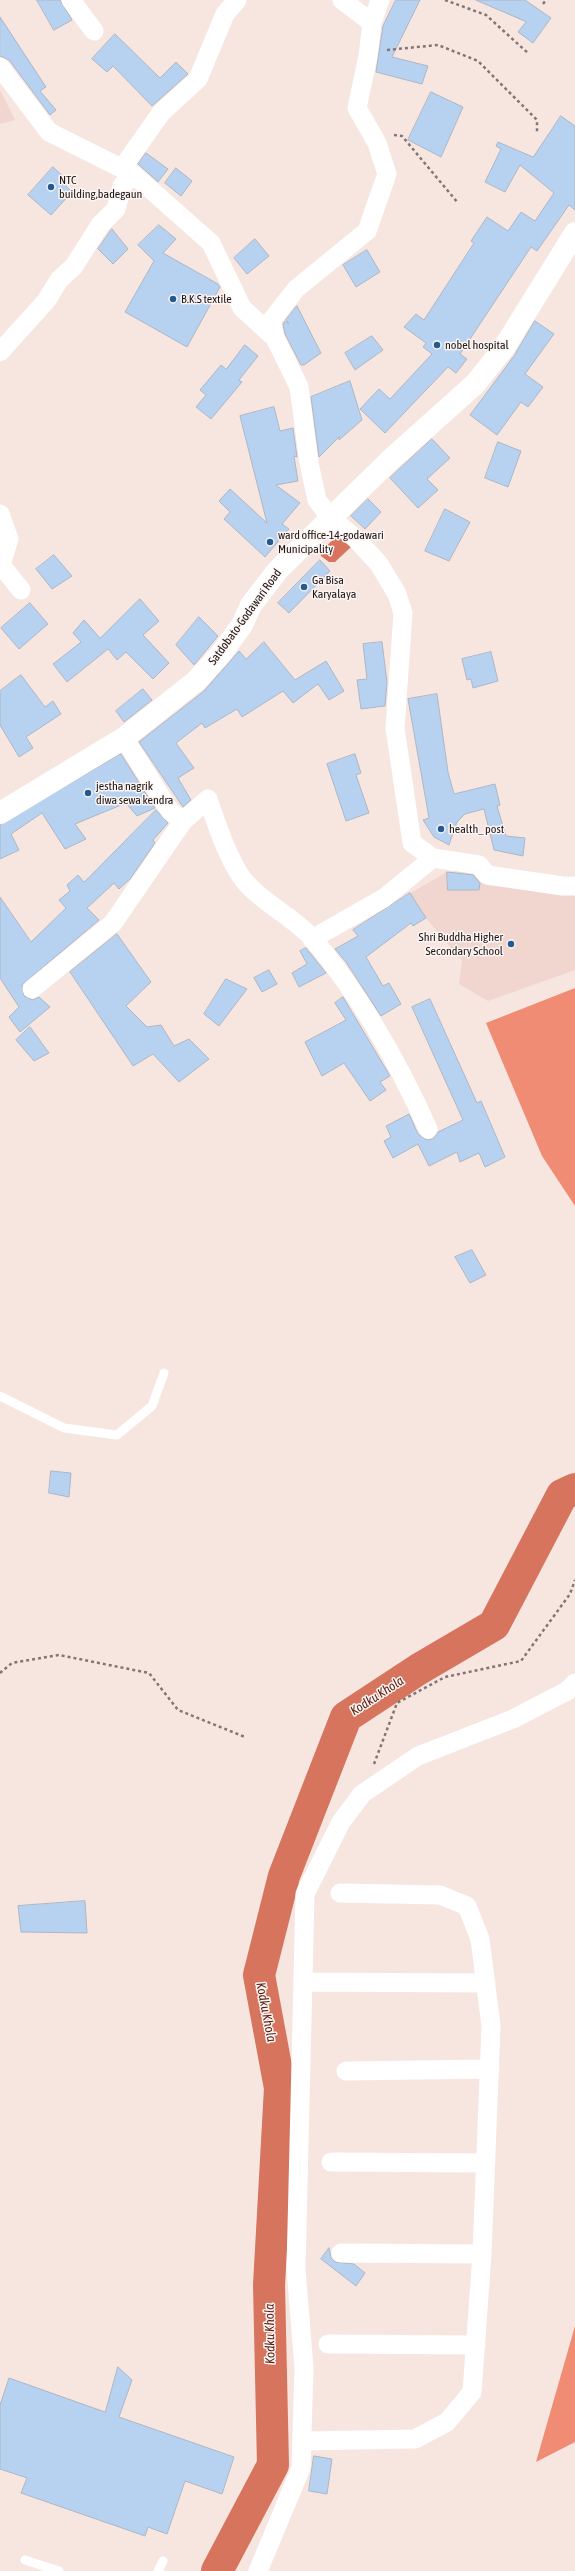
<!DOCTYPE html>
<html>
<head>
<meta charset="utf-8">
<style>
	body { margin:0 }
	canvas { display:block; background:#f7e5e0 }
</style>
</head>
<body>
<canvas width="575" height="2571"></canvas>
<script>
const ctx = document.querySelector('canvas').getContext('2d');
ctx.lineJoin = 'round';
function fill(path, color) { ctx.fillStyle = color; ctx.fill(path, 'evenodd'); }
function stroke(path, color, width, dash) { ctx.strokeStyle = color; ctx.lineWidth = width; ctx.lineCap = dash ? 'butt' : 'round'; ctx.setLineDash(dash || []); ctx.stroke(path); }
function drawText(font, color, halo, rows, align = 'center') {
  ctx.font = font + ' "Asap Condensed",sans-serif'; ctx.lineWidth = 3; ctx.setLineDash([]); ctx.textBaseline = 'middle'; ctx.strokeStyle = halo; ctx.fillStyle = color; for (const [text, x, y, turn = 0] of rows) {
    ctx.save(); ctx.translate(x, y); ctx.rotate((+turn || 0) * Math.PI / 180); ctx.textAlign = isNaN(turn) ? turn : align; if (halo) ctx.strokeText(text, 0, 0); ctx.fillText(text, 0, 0); ctx.restore();
  }
}
const built = new Path2D(`
	M0,90L15,120L0,124Z
	M481,869L575,877V970L488,1001L459,984L462,961L426,918L413,926L397,901L447,872Z`);
const forest = new Path2D(`
	M575,988V1206L542,1156L486,1023Z
	M575,2326V2442L536,2462Z`);
const water = new Path2D(`
	M338,535L351,547L335,562H329L321,556L320,552Z`);
const river = new Path2D(`
	M217,2571L273,2465L269,2285L280,2088L259,1975L284,1876L346,1717L419,1669L494,1625L562,1495L575,1489`);
const building = new Path2D(`
	M37,0H60L72,20L54,30Z
	M396,0H420L392,57L428,66L422,84L376,72L383,26Z
	M476,0H525L551,18L533,43L518,32L526,22Z
	M0,17L46,87L40,91L56,110L50,115L9,60L0,56Z
	M115,34L160,78L176,62L188,74L152,106L113,66L107,72L92,59Z
	M431,92L463,107L441,157L408,140Z
	M561,116L575,126V210L569,205L537,251L531,247L460,354L467,359L456,373L448,367L385,433L360,409L379,389L390,399L432,354L423,347L426,343L404,327L416,314L424,320L474,243L471,241L487,217L508,231L521,212L535,221L554,193L520,165L505,192L485,182L501,149L496,146L498,142L533,157Z
	M146,153L168,169L158,182L138,164Z
	M53,167L66,179L62,182L72,192L51,215L28,195Z
	M176,168L192,181L181,196L165,183Z
	M159,225L176,239L163,253L218,284L220,287L187,347L125,312L154,261L138,245Z
	M112,229L128,249L113,264L98,249Z
	M255,239L269,256L247,274L234,258Z
	M367,250L380,272L356,287L343,265Z
	M297,306L321,353L304,365H301L285,334L283,324L285,321L289,324L286,320Z
	M535,321L554,334L525,374L543,387L528,407L521,402L497,435L470,415L514,356Z
	M372,336L383,350L355,370L345,353Z
	M245,345L258,356L239,380L242,382L211,419L196,407L206,395L200,390L221,365L226,369Z
	M350,381L362,420L339,440V437L319,457L311,397Z
	M274,407L280,431L293,428L297,457L294,456L298,481L276,485L300,503L282,524L289,529L265,557L224,519L230,512L219,501L230,489L267,523L240,416Z
	M432,439L450,458L427,479L438,490L418,508L390,478Z
	M498,442L521,451L508,487L485,478Z
	M368,499L381,512L365,529L351,516Z
	M445,509L470,522L449,561L425,551Z
	M54,555L72,576L52,589L36,569Z
	M320,560L330,571L289,613L278,603Z
	M140,599L159,621L143,635L169,663L153,679L126,652L117,660L108,649L67,682L53,664L81,642L73,633L84,620L100,638Z
	M30,603L48,624L19,649L1,628Z
	M199,617L218,636L194,665L176,645Z
	M264,642L295,680L326,661L344,691L329,700L318,684L293,703L283,691L242,717L237,709L205,728L202,723L176,743L194,768L178,778L191,800L183,807L139,742L204,691L239,651L246,659Z
	M382,642L387,682L385,706L361,709L357,680L367,679L363,644Z
	M491,652L498,681L473,688L471,679L467,680L462,659Z
	M21,675L45,707L53,701L61,714L26,737L33,748L19,757L0,725V691Z
	M143,689L152,700L124,722L116,711Z
	M437,694L448,772L454,794L495,784L500,805L497,806L506,836L525,838L523,856L494,850L484,809L465,814L457,822L449,845L434,837L423,820L429,818L408,699Z
	M121,754L155,808L137,816L126,803L75,824L86,839L65,849L42,813L11,834L19,850L0,859V825Z
	M355,754L361,773L356,775L369,813L346,821L327,764Z
	M156,810L168,823L153,840L155,843L130,879L119,889L114,883L87,908L99,920L22,985L24,996L33,1000L39,997L50,1007L20,1032L9,1017L19,1007L0,978V897L31,942L66,908L59,900L70,891L67,885L78,875L84,882Z
	M447,872L473,875L480,883L479,890H448Z
	M410,893L426,918L413,926L411,923L366,957L383,986L389,983L401,1004L381,1016L346,962L335,949L358,936L353,930Z
	M117,934L151,982L126,1006L147,1027L161,1025L174,1046L189,1039L209,1059L179,1082L153,1054L133,1066L70,972Z
	M306,948L326,973L299,987L292,973L307,964L300,951Z
	M269,970L277,984L262,992L254,978Z
	M226,979L247,989L219,1026L204,1014Z
	M343,997L390,1076L380,1082L386,1090L370,1101L344,1063L322,1076L305,1042L346,1020L335,1003Z
	M430,999L477,1103L481,1101L505,1157L485,1167L479,1153L460,1162L457,1152L429,1166L418,1144L393,1158L384,1141L391,1137L386,1126L409,1114L418,1134L427,1140L433,1139L438,1132L463,1120L412,1007Z
	M30,1027L49,1053L34,1061L16,1040Z
	M472,1250L486,1275L470,1283L455,1257Z
	M51,1471L71,1473L69,1497L49,1493Z
	M85,1901L87,1933L21,1932L18,1906Z
	M329,2248L331,2258L335,2262L354,2264L365,2273L356,2286L321,2259Z
	M118,2367L132,2380L119,2417L234,2457L222,2494L185,2481L167,2534L148,2527L145,2536L21,2493L27,2478L0,2469V2405L9,2378L105,2412Z
	M314,2456L332,2459L327,2494L309,2491Z`);
const path = new Path2D(`
	M445,0L486,15L529,54
	M543,4L546,0
	M387,50L438,45L478,61L537,120V133
	M394,135L402,136L458,203
	M0,1673L12,1663L59,1655L149,1673L178,1710L245,1737
	M374,1764L397,1703L445,1677L521,1661L570,1594L575,1580`);
const service = new Path2D(`
	M0,1396L64,1428L117,1435L152,1406L164,1373
	M25,2560L59,2571
	M158,2571L163,2561`);
const minor = new Path2D(`
	M71,0L94,31
	M372,23L380,0
	M0,67L49,132L133,174L211,243L242,308L275,338L299,387L309,463L317,500L330,517L357,540L379,564L397,594L403,613L395,728L412,843L433,858L479,865L487,875L563,886H575
	M125,171L123,167L161,113L198,79L225,14L237,0
	M275,338L271,321L296,289L367,231L387,174L377,143L357,108L368,56L372,23L342,0
	M0,352L46,301L59,280L74,266L100,225L116,209L122,186L133,174
	M0,514L9,539L1,565L21,590
	M124,738L170,811L183,821
	M312,939L384,898L433,858
	M32,989L113,923L183,821L208,799C216,823 231,869 249,886C268,906 296,919 314,940C361,997 398,1062 428,1129
	M303,1982L486,1983
	M346,2071L490,2069
	M331,2162L486,2163
	M341,2253L482,2254
	M328,2344L476,2345
	M302,2441L415,2439L447,2422L472,2392L482,2254L491,2026L480,1939L467,1906L440,1895L340,1893
	M258,2571L301,2468L304,2368L296,2269L305,1894L341,1822L362,1794L418,1756L513,1719L567,1691L575,1683`);
const tertiary = new Path2D(`
	M0,813L124,738L196,681L220,655L242,625L251,605L278,570L388,462L475,384L503,349L575,233`);
const markers = [
	[51,187,4,"#235a92"],
	[173,299,4,"#235a92"],
	[437,345,4,"#235a92"],
	[270,542,4,"#235a92"],
	[304,587,4,"#235a92"],
	[88,793,4,"#235a92"],
	[441,829,4,"#235a92"],
	[511,944,4,"#235a92"]
];
const poiNames = [
	["NTC",59,180],
	["building,badegaun",59,194],
	["B.K.S textile",181,299],
	["nobel hospital",445,345],
	["ward office-14-godawari",278,535],
	["Municipality",278,549],
	["Ga Bisa",312,580],
	["Karyalaya",312,594],
	["jestha nagrik",96,786],
	["diwa sewa kendra",96,800],
	["health_ post",449,829],
	["Shri Buddha Higher",503,937,"right"],
	["Secondary School",503,951,"right"]
];
const streetNames = [
	["Satdobato-Godawari Road",245,617,-54]
];
const waterNames = [
	["Kodku Khola",377,1696,-33],
	["Kodku Khola",266,2012,79],
	["Kodku Khola",270,2334,-91]
];
fill(built, '#f1d6cf');
fill(forest, '#f08c74');
fill(water, '#d6745e');
stroke(river, '#d6745e', 32);
fill(building, '#b7d1f0');
stroke(building, '#adb7c4', 1);
stroke(path, '#827673', 2.5, [3, 3]);
stroke(service, '#fff', 9);
stroke(minor, '#fff', 19);
stroke(tertiary, '#fff', 22);
for (const [x, y, r, color] of markers) { const dot = new Path2D(); dot.arc(x, y, r, 0, 2 * Math.PI); ctx.fillStyle = color; ctx.fill(dot); stroke(dot, '#fcf5f3', 1.5); }
drawText('12px', '#1c1614', '#fcf5f3', poiNames, 'left');
drawText('12px', '#1c1614', '#fcf5f3', streetNames);
drawText('italic 13px', '#591b0d', '#fcf5f3', waterNames);
</script>
</body>
</html>
